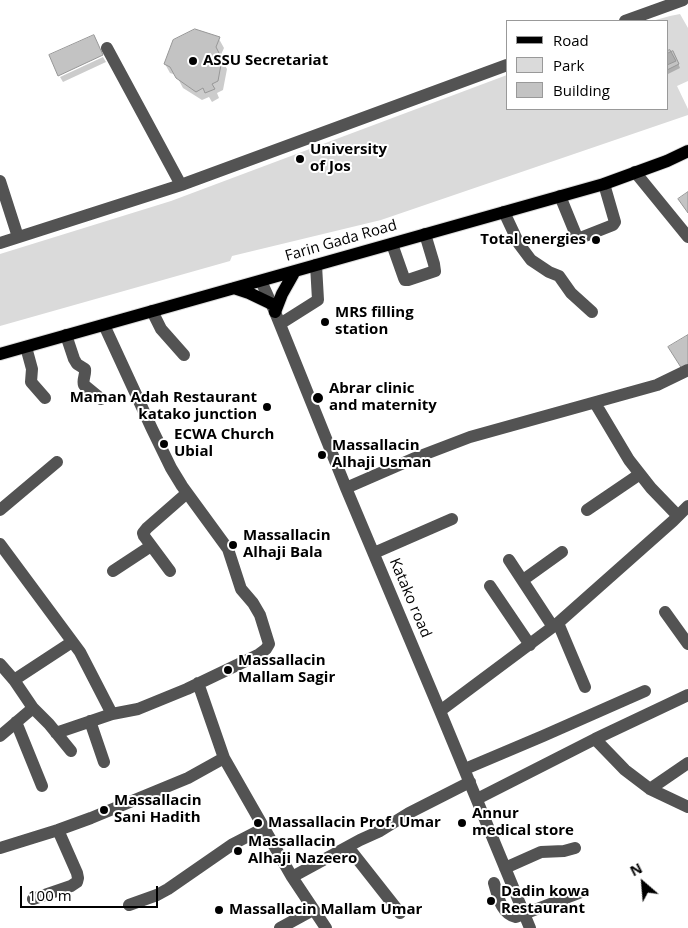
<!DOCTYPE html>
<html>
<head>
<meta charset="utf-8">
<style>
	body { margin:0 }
	#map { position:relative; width:688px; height:928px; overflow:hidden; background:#fff; font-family:"Open Sans",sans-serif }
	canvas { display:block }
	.legend { position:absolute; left:506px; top:20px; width:162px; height:90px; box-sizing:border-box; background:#fff; border:1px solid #999; margin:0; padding:6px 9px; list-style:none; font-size:15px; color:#000 }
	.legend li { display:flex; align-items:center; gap:10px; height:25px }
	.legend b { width:25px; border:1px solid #999 }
	.north { position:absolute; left:618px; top:858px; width:50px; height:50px; -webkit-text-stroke:4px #fff; paint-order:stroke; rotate:333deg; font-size:14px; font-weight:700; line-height:20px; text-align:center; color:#000 }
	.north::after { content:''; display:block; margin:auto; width:18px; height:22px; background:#000; clip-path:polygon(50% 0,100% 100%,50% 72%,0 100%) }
	.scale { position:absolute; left:20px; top:886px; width:138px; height:22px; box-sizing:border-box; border:2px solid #000; border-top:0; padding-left:6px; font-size:15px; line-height:18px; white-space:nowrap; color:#000; -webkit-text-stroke:4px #fff; paint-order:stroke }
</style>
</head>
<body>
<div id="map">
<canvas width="688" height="928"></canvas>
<ul class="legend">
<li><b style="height:6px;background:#000"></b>Road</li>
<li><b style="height:14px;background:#dadada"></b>Park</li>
<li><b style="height:14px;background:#c3c3c3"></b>Building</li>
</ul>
<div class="north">N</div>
<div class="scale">100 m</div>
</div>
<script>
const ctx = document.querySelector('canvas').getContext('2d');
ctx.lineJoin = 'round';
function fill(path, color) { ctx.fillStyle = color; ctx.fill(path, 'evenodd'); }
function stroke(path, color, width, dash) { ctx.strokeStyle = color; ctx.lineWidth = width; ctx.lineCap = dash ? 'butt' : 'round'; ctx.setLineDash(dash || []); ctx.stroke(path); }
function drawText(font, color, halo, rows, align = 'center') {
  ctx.font = font + ' "Open Sans",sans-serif'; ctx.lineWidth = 4; ctx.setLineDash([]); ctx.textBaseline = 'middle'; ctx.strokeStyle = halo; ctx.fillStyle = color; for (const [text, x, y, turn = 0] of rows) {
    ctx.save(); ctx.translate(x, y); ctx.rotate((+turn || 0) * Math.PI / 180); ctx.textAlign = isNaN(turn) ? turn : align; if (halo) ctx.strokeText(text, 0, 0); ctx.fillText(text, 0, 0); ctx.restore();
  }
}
const green = new Path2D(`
	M680,14L688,28V81L677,86L688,109V115L381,220L232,256L230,261L0,326V254L171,201L507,75V109H667V21H652L670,16Z`);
const shadow = new Path2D(`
	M219,39L224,48L220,57L227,69L223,90L217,93L219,98L212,102L209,97L202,100L183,88L176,75L170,73L165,64Z
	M670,51L675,56L680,68L668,74L667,71V53Z
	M103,57L106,62L63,82L60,77Z`);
const building = new Path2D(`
	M195,29L220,37L216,47L222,59L218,81L212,84L215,89L205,93L203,88L196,92L176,78L170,67L164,64L173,40Z
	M94,35L103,55L58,76L49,55Z
	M670,50L676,61L667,65V51Z
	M673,51L679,64L667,70V54Z
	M688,192V213L678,199Z
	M688,335V366L682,369L668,347Z`);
const minor = new Path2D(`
	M625,21L683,0
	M107,48L181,185
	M635,172L688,237
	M0,181L18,237
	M560,196L576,235L578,238H580L613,225L615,222L604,184
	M504,212L519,244L531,260L549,272L559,276L571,293L592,312
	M0,243L181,185L507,65
	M392,244L404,278L405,280H408L435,271L434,264L425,234
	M261,281L275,312L346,488L440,711L530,928
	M152,311L161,329L184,355
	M280,324L318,300L316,265
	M66,335L74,359L77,364L85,369C86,375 82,380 84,385L101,399
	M26,347L32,369L31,382L45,398
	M595,403L629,460L651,488L678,516
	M346,488L415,458L470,437L657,385L688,370
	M0,510L57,462
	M587,510L640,474
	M0,544L80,652L112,714
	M374,553L452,519
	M509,560L553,627
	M113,571L151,546
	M170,571L144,536L143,533L147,528L187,493
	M523,580L562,552
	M490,586L530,645
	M665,612L688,644
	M558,623L585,687
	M0,664L14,680L33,708L49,724L71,751
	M14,680L72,642
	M198,683L224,758L292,877L326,928
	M440,711L558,623L673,521L688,506
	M90,721L104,762
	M16,722L42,786
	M56,733L112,714L138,709L187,689L258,655L266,649L269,644L260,615L253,603L241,589L228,549L182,486L171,468L152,429L104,325
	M0,736L33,708
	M595,739L625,770L650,789L688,807
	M465,769L543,736L645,691
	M650,789L688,763
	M477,799L595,739L688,695
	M348,847L400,913
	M0,848L58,830L91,818L188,778L224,758
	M505,868L541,852L564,851L575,848
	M292,877L360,840L380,831L409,813L470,782
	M494,883C498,896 501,914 516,917L579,893
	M33,899L71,886L77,882L78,878L77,873L58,830
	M129,905L157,895L168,889L233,844L264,828
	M280,928L313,910`);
const major = new Path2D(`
	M234,288L249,293L272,304
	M275,312L282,294L295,271
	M0,354L604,184L667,161L688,151`);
const markers = [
	[193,61,5,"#000"],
	[300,159,5,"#000"],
	[596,240,5,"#000"],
	[325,322,5,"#000"],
	[318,398,6,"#000"],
	[267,407,5,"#000"],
	[164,444,5,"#000"],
	[322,455,5,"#000"],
	[233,545,5,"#000"],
	[228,670,5,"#000"],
	[104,810,5,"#000"],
	[258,823,5,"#000"],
	[462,823,5,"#000"],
	[238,851,5,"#000"],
	[491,901,5,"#000"],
	[219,910,5,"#000"]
];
const poiNames = [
	["ASSU Secretariat",203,61],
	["University",310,150],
	["of Jos",310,167],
	["Total energies",586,240,"right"],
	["MRS filling",335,313],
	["station",335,330],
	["Abrar clinic",329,389],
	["and maternity",329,406],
	["Maman Adah Restaurant",257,398,"right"],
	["katako junction",257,415,"right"],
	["ECWA Church",174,435],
	["Ubial",174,452],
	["Massallacin",332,446],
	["Alhaji Usman",332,463],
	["Massallacin",243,536],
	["Alhaji Bala",243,553],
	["Massallacin",238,661],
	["Mallam Sagir",238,678],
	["Massallacin",114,801],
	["Sani Hadith",114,818],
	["Annur",472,814],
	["medical store",472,831],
	["Massallacin Prof. Umar",268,823],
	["Massallacin",248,842],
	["Alhaji Nazeero",248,859],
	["Dadin kowa",501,892],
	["Restaurant",501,909],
	["Massallacin Mallam Umar",229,910]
];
const streetNames = [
	["Farin Gada Road",341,241,-16],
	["Katako road",410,598,67]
];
fill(green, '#dadada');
fill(shadow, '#0003');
fill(building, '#c3c3c3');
stroke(building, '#979797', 1);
stroke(major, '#dbdbdb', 14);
stroke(minor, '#535353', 12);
stroke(major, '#000', 12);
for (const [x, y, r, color] of markers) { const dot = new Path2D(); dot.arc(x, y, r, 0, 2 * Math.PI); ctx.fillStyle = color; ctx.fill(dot); stroke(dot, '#fff', 2); }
drawText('bold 15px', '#000', '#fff', poiNames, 'left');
drawText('15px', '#000', '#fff', streetNames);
</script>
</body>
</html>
